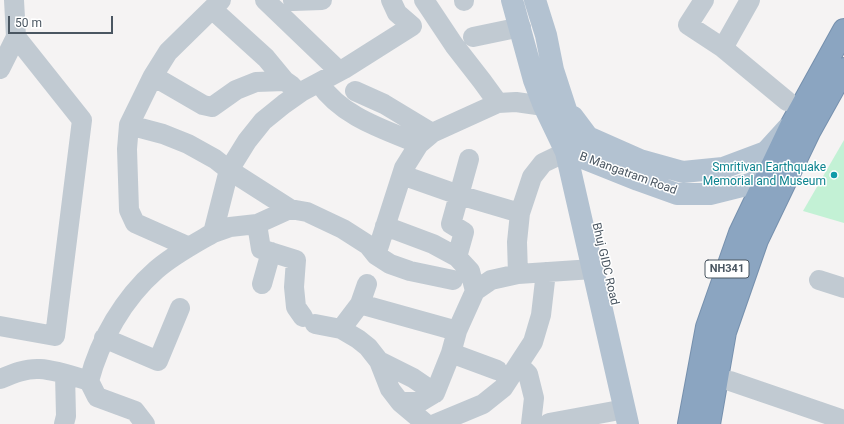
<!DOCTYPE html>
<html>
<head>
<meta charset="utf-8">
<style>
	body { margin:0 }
	#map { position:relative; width:844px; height:424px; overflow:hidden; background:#f5f3f3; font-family:Roboto,sans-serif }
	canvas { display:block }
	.scale { position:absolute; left:8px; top:16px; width:105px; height:18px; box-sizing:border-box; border:2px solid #4a5661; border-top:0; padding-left:5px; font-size:12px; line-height:14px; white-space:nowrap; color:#4a5661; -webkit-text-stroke:3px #fff; paint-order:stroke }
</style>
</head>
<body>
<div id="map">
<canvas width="844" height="424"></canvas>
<div class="scale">50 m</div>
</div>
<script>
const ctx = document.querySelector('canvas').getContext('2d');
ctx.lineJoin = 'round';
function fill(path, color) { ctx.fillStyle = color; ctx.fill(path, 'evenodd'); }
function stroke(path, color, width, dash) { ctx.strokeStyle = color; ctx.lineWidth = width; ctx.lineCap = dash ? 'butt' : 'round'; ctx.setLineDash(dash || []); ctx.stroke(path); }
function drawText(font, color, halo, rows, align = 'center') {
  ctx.font = font + ' Roboto,sans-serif'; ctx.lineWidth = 3; ctx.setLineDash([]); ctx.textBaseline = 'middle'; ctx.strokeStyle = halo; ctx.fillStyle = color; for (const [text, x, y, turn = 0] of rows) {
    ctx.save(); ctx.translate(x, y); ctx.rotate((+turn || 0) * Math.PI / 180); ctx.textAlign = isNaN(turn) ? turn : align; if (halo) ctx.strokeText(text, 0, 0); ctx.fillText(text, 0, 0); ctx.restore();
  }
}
const green = new Path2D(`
	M844,140V223L803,211Z`);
const minor = new Path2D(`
	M265,0L339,71
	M424,0L454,45L482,81L498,103
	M464,0V1
	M704,0L688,25L723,48L787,101
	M293,1L322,0
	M212,9L266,58L285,81L292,86
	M473,37L521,27
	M723,48L750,0
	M0,69L16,37L14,0
	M153,76L203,105L212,107L236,90L256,82L285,81
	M319,83C342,117 383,129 419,144
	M355,91L384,104L432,133
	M129,125L163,134L188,144L215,159L229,170L290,209
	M402,175L459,195L520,213
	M257,224L261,249L296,260L294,287L296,307L303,317
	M385,226L433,244L457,257
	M213,233L230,227L257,224L290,209L307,212L343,229L368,245L376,255L390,264L410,271L453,280
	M189,247L135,223L129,210L127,149L129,125L153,76L168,52L221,0
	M376,255L404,168L419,144L432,133L498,103L516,102L544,106
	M518,274L517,242L520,213L532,177L543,163L566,152
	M819,280L844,288
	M262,284L271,252
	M475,291L491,280L518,274L593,269
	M360,304L457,331
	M315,324L341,329L358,339L368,347L379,361L390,389L400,402L426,424
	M0,326L55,336L82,120L16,37
	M341,329L360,304L367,284
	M104,338L158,361L180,308
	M451,353L497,370
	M379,361L413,378L435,393
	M519,365L528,374L534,398L531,424
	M0,379C12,374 26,368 40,369C56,370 73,376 89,381C100,339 124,298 156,270C173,255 194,244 213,233L229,170L247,141L263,121L284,104L301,92L344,69L412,26L397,13L391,0
	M89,381L97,397L135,411L145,424
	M730,381L844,420
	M400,402H420L435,393L451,353L457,331L475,291L470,271L457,257L464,232L451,224L469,159
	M549,423L625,409
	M64,424L66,416L65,374
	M435,424L483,404L503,388L533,342L541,315L546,272`);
const major = new Path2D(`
	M512,0L534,80L544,106L566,152L628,424
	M535,0L546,35L553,70L581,156
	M573,117L588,137L640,160L683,172L723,168L763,153L767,151L787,129
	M568,152L638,180L677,194H710L750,184L779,170`);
const highway = new Path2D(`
	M689,424L707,327L740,233L792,124L844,30
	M709,424L725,332L757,240L809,132L844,69`);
const markers = [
	[834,175,4,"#0f9aa8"]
];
const shields = [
	[727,269,44]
];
const shieldNames = [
	["NH341",727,269]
];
const cultureNames = [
	["Smritivan Earthquake",826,168],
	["Memorial and Museum",826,182]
];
const streetNames = [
	["B Mangatram Road",628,174,20],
	["Bhuj GIDC Road",605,264,77]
];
fill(green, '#c3f1d5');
stroke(highway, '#7690ad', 24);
stroke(minor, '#c1cad2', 20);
stroke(major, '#b3c2d1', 22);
stroke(highway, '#8ba5c1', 22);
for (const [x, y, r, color] of markers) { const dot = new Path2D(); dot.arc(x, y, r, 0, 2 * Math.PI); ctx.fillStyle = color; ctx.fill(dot); stroke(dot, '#fff', 1.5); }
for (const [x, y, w] of shields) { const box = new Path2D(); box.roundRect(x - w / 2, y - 9, w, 18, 3); ctx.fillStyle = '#fff'; ctx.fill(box); stroke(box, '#4a5661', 1); }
drawText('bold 11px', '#4a5661', null, shieldNames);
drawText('12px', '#0d838f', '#fff', cultureNames, 'right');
drawText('12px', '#4a5661', '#fff', streetNames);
</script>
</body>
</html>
